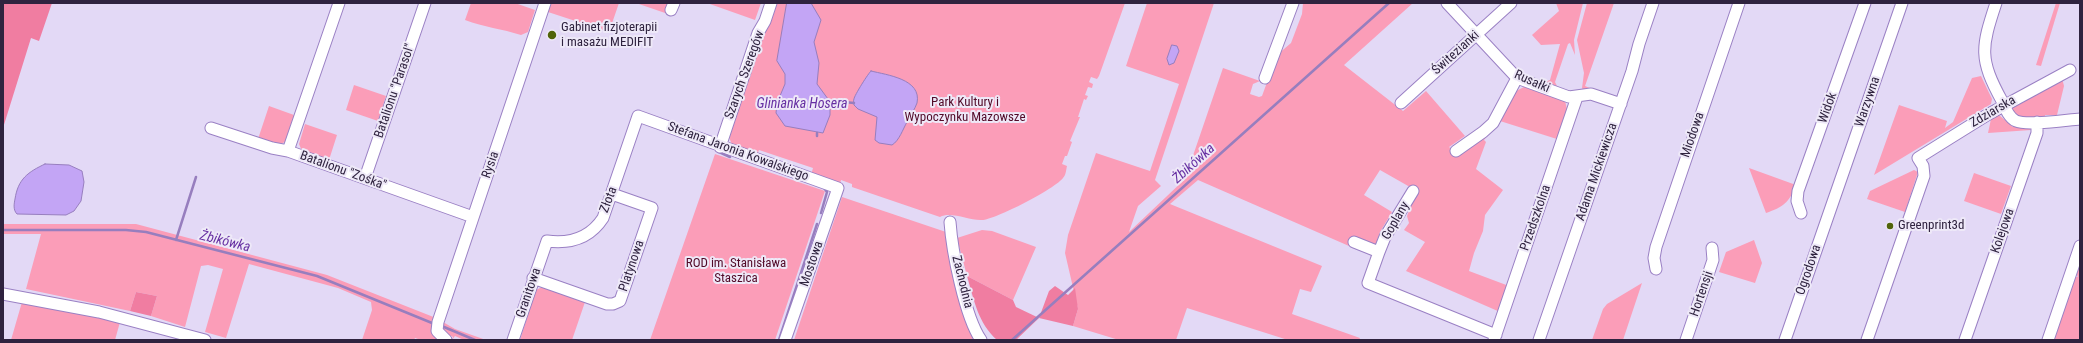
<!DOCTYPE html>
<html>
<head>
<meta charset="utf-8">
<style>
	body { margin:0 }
	#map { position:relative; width:2083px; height:343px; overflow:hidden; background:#e3d9f6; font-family:"Roboto Condensed",sans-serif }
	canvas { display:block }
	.frame { position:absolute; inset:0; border:4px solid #2f233f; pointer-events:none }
</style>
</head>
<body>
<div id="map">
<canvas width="2083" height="343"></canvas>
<div class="frame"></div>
</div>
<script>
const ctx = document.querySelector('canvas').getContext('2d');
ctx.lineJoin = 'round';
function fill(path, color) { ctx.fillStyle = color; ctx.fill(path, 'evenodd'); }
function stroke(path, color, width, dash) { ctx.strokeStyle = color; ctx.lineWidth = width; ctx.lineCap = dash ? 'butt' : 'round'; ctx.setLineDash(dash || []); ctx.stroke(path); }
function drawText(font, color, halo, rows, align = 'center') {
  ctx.font = font + ' "Roboto Condensed",sans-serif'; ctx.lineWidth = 4; ctx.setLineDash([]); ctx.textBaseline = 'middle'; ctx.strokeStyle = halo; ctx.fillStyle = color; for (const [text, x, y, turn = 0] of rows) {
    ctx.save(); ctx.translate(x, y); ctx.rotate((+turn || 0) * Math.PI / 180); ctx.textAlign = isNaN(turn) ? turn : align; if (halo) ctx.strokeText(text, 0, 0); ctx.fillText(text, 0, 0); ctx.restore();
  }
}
const green = new Path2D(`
	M471,3H515L535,10L528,32L521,35C502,29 484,27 465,20Z
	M551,3H619L609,32L548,12Z
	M636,3H672L668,14Z
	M707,3H761L755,20Z
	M774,3H1125L1099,76L1097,79L1091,77L1089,82L1093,84L1092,88L1088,87L1085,95L1088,96L1086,100L1084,99L1078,117H1080L1070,141L1072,142L1067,156H1065L1062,164L1067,166C1066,170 1066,175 1063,178C1056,188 995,220 982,220C970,221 951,211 940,217L852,187V184L841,180L840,184L811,175L813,168L759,150L756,157L732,145L729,137Z
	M1147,3H1214L1155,180L1161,186L1138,206L1129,232L1185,179L1223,68L1260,81L1253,84L1250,94L1259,97L1262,96L1277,55L1291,43L1302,14L1303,3H1413L1344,65L1403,111L1426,91L1465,136L1449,147L1457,154L1516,91L1524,87L1565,101L1567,109H1569L1560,140L1500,121L1484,140L1486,142L1476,169L1503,190L1485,215L1483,231L1474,253L1469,271L1509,286L1500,312L1406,271L1425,242L1404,230L1409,223L1407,216L1417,191L1380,170L1364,195L1392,212L1380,232L1375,246L1353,239L1349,246L1198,180L1170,204L1322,266L1311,292L1300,289L1292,314L1360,338L1359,340H1288L1187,308L1176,340H1119L1073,326L1078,309L1065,253L1068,235L1096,153L1150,171L1179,84L1126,66Z
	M1556,3H1583L1574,40L1575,55L1570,43L1568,44L1555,82L1557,86L1545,82L1550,80L1560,44L1541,45L1532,35L1559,11Z
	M1587,3H1614L1585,86L1592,89L1584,91L1582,88L1584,73L1577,40Z
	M2056,3H2060L2041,66L2036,65Z
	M1981,76L1992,99L1991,104L1874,175L1899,105L1947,121L1945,128L1953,122L1972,78Z
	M2062,78L2064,86L2057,115H2045V118H2019L2012,111V107Z
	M354,85L386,96L378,121L346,110Z
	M269,106L294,115L285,142L278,145L258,139Z
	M1999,115L2013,127H2028L2031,130L1988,133L1991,119Z
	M305,124L337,135L329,160L302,151L299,144Z
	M715,154L825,191L775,340H650Z
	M1749,168L1796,185C1789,203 1783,207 1766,213Z
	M1914,170L1918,172L1917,175L1905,212L1867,199L1870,191Z
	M1974,173L2011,186L2001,214L1964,201Z
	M842,197L946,232L973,340H794Z
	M3,224H136L327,275L436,318L441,340H421L415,338L414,340H362L372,310L371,302L338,288L249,264L226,338L205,332L223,269L208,265L201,266L185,327L151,316L157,296L136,292L130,311L26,289L41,234H3Z
	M982,230L992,231L1036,247L1013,300L967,276L957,238Z
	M1754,240L1762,263L1755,283L1719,272L1726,252Z
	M2080,256V340H2052L2073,277H2077L2078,276L2074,274Z
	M1642,283L1623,340H1592L1603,309L1607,304Z
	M542,287L585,302L572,340H520L536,290Z
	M22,302L120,322L115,340H11Z
	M443,322L455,329L486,340H464L455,336L452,340L453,337L441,331Z`);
const forest = new Path2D(`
	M3,3H52L39,41L31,38L3,128Z
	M967,276L1013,300L1016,307L1039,318L1049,291L1055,286L1068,295L1075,288L1078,309L1073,326L1039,318L1016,340H997C978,323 974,300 967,276Z
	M136,292L157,296L151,316L130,311Z`);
const water = new Path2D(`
	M787,3H811L821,20L814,42L819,63L817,84L828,99L830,106V115L823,133L785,126L776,113L777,103L785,84V74L777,61Z
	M1172,45L1177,46L1179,51L1174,63L1169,65L1167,59Z
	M871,71C887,75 922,79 917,103C915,109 910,116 907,122C903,129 899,141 892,145L879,143L875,140L877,117L858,109L854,105C854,104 853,100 854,99C854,96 869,72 871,71Z
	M45,164L69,165L82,171L84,182L81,201L74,211L66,215L17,214C13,210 14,204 15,199C18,179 28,172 45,164Z`);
const stream = new Path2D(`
	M830,105L844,102L854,103
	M817,136V133
	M719,152L730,157
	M821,213L827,192L824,188
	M3,230H126L146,232L317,276L432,323
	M176,240L196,177
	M444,327L475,340
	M779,340L817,224
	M1012,340L1389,3`);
const minor = new Path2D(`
	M1447,3L1517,78L1569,97L1591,94L1621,104
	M1996,3C1981,48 1979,59 2002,101C2005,108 2009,118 2016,121C2027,126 2066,120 2080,119
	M671,10L674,3
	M1265,78L1293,3
	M1401,103L1511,3
	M211,128L272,148L288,151L473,217
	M720,147L758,33L765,21L771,3
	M288,151L339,3
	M1456,151L1483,132L1493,123L1517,78
	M365,178L425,3
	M1801,213L1797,201L1798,191L1865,3
	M950,222C952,251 965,317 981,340
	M1354,242L1379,252L1385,237L1413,191
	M1379,252L1368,283L1496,335
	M1656,269L1654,258L1656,247L1739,3
	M533,278L607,304H613L620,301L652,208L612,194
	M3,294L99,312L205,340
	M446,340L437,331L438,322L545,3
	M513,340L547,241C570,244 590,238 603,218L638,116L838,188L785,340
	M1494,340L1577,97
	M1539,340L1632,71L1639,44L1653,3
	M1686,340L1713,260L1712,248
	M1785,340L1902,3
	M1867,340L1924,176L1923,166L1918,158L1987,115L2070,70
	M1965,340L2037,133V122
	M2048,340L2080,246`);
const markers = [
	[552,35,5,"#51630a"],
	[1890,226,4,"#51630a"]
];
const poiNames = [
	["Gabinet fizjoterapii",561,28],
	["i masażu MEDIFIT",561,43],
	["Greenprint3d",1898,226]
];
const streetNames = [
	["Świtezianki",1456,53,-42],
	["Szarych Szeregów",745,75,-70],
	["Rusałki",1532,82,24],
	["Batalionu \"Parasol\"",395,91,-71],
	["Warzywna",1868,102,-71],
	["Widok",1828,108,-70],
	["Zdziarska",1993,112,-30],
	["Miodowa",1693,135,-71],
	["Stefana Jaronia Kowalskiego",738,152,20],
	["Rysia",491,165,-71],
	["Batalionu \"Zośka\"",343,171,20],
	["Adama Mickiewicza",1597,172,-71],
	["Złota",609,200,-69],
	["Przedszkolna",1536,218,-71],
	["Goplany",1396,221,-60],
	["Kolejowa",2003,231,-71],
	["Mostowa",812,264,-71],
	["Platynowa",632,266,-71],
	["Ogrodowa",1809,270,-71],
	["Zachodnia",962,282,76],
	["Granitowa",529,293,-71],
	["Hortensji",1702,294,-71]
];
const parkNames = [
	["Park Kultury i",965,103],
	["Wypoczynku Mazowsze",965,118],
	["ROD im. Stanisława",736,264],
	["Staszica",736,279]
];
const waterNames = [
	["Glinianka Hosera",802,104],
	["Żbikówka",1194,164,-42],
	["Żbikówka",225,242,14]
];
fill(green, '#fb9db8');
fill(forest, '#f07da1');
fill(water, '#c3a5f5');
stroke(water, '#977ebe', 1);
stroke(stream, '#977ebe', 2.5);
stroke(minor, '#9a80c4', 13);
stroke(minor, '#fff', 11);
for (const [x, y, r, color] of markers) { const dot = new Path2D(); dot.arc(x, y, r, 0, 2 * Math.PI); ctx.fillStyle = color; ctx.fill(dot); stroke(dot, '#eee9f8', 1.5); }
drawText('13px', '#2f233f', '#eee9f8', poiNames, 'left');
drawText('13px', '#2f233f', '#eee9f8', streetNames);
drawText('13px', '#520a28', '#eee9f8', parkNames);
drawText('italic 14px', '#662fa2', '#eee9f8', waterNames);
</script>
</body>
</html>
